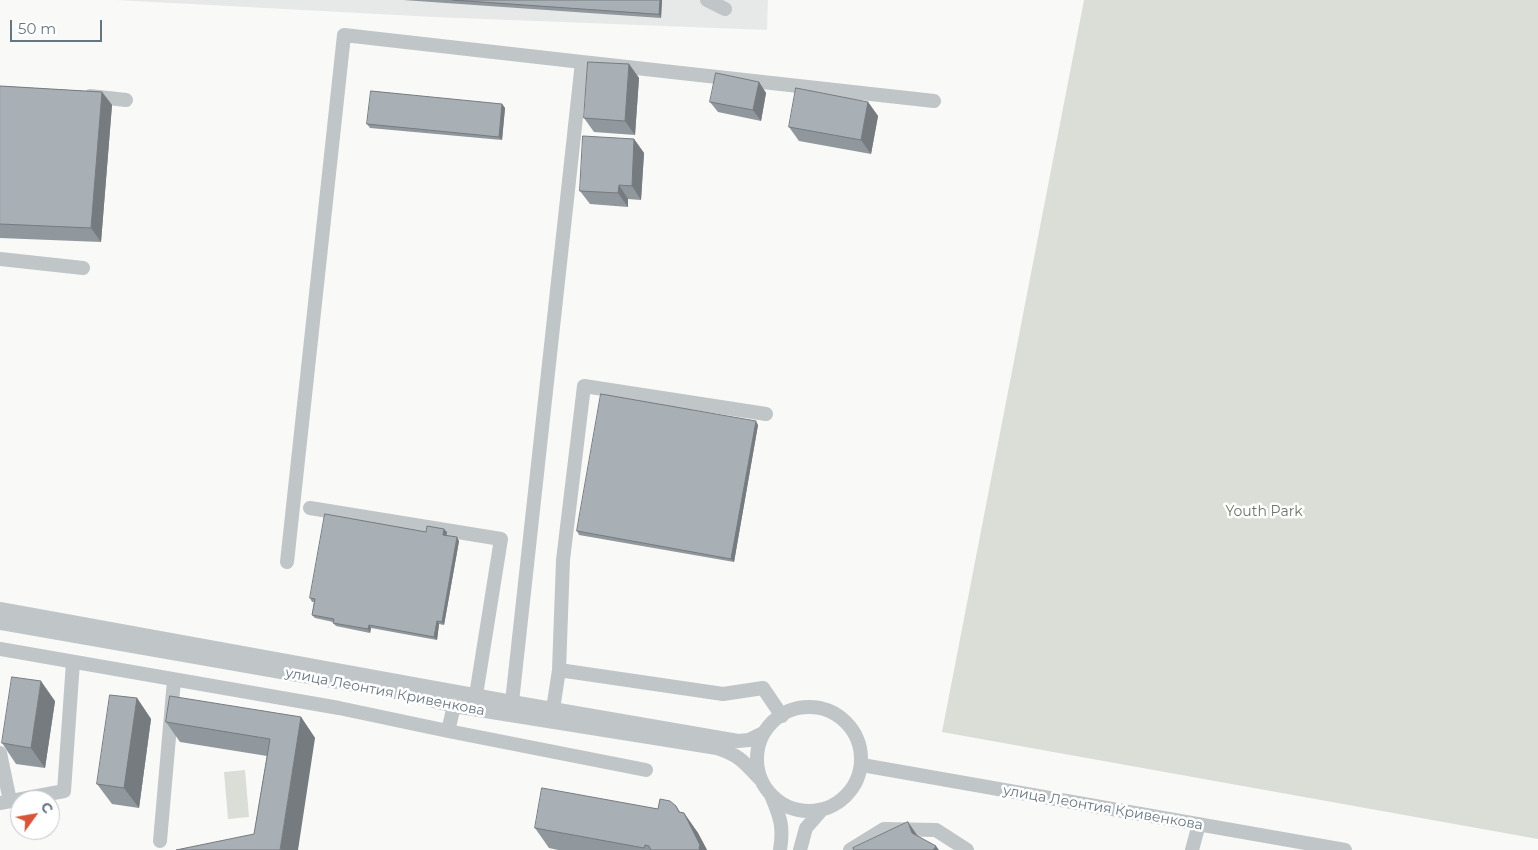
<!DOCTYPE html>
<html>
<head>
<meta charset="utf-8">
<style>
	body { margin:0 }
	#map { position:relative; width:1538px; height:850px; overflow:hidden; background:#f9f9f7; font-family:Montserrat,sans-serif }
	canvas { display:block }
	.north { position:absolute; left:10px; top:790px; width:50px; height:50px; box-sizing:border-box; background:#fff; border:1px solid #c2c8cc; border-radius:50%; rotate:58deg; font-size:14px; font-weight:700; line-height:20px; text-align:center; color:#667680 }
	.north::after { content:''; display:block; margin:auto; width:18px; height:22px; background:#d85539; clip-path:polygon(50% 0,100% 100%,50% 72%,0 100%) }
	.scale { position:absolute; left:10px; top:20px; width:92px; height:22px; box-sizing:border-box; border:2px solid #667680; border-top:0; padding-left:6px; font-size:15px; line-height:18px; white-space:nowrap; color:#667680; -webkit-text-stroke:4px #fff; paint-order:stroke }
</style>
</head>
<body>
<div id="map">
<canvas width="1538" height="850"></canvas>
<div class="north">С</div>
<div class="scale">50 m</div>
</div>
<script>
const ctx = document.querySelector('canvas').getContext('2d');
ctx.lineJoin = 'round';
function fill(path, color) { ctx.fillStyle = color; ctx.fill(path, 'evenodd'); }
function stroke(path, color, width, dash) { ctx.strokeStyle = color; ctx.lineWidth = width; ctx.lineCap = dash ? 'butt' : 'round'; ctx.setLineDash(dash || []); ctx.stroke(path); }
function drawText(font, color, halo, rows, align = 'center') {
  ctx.font = font + ' Montserrat,sans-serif'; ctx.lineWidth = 5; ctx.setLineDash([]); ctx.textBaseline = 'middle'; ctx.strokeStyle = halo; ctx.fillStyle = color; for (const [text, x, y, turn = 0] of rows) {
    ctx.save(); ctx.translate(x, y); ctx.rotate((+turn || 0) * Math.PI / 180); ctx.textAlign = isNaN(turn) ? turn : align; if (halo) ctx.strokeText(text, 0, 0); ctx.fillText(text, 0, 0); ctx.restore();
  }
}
const built = new Path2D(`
	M116,0H768L767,30L434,17Z`);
const green = new Path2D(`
	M1084,0H1538V839L942,732Z
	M245,770L249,817L228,819L224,772Z`);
const minor = new Path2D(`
	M707,0L725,9
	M90,96L126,100
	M0,259L83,268
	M310,508L501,539L476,695
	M287,562L344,35L582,62
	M0,609L512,702L738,741L749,740L763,733
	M0,623L401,693L454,706L717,748C739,755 744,762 760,779
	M0,649L339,708L448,731L646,770
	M559,670L563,560L584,386L766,414
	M512,702L582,62L934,101
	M757 759a52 52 0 1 1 104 0a52 52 0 1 1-104 0Z
	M553,709L559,670L723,694L763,688L782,716
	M448,731L454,706
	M0,753L10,801
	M862,765L1345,850
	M771,795C780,817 784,826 780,850
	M0,803L64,791L73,662
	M160,841L174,680
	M800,850L806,828L820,812
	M850,850L884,829L936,830L967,850
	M1192,850L1199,824`);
const wall = new Path2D(`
	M403,0H662L661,18Z
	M629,64L639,78L635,135L594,132L584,118Z
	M759,82L766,93L761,121L718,112L710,102Z
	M0,86L102,92L112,105L101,242L0,238Z
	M868,102L878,116L871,154L799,141L789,127Z
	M502,104L505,108L502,140L370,128L367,124Z
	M634,139L644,153L641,200L628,199V207L590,204L580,191Z
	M758,425L734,562L579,535L577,531Z
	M426,532H447L446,535L459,541L444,625L439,624L437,640L371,628L370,633L336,626L333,623V622L315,618L312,615L314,602H312L310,598Z
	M137,698L151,719L139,808L112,804L97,784Z
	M55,701L45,768L16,764L2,743Z
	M301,717L315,738L254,834L267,756L180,742L166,722Z
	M676,806L680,812L684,813L698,833L707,850H558L549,848L535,828Z`);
const shadedWall = new Path2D(`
	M660,0H662L661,18L659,14Z
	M629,64L639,78L635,135L625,121Z
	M759,82L766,93L761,121L753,110Z
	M102,92L112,105L101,242L91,228Z
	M868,102L878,116L871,154L861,140Z
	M502,104L505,108L502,140L499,137Z
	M634,139L644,153L641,200L632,186Z
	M619,185L628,199V207L618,193Z
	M756,421L758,425L734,562L731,559Z
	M444,529L447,532L446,538L443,535Z
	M457,537L459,541L444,625L442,622Z
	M437,621L439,624L437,640L434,637Z
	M369,625L371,628L370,633L368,629Z
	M41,681L55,701L45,768L31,748Z
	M137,698L151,719L139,808L124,788Z
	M301,717L315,738L298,850H280Z
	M684,813L698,833L707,850H700Z
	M908,822L922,842L912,833Z
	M936,846L939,850H933Z`);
const building = new Path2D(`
	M453,0H660L659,14Z
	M588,62L629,64L625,121L584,118Z
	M716,73L759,82L753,110L710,102Z
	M0,86L102,92L91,228L0,224Z
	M796,88L868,102L861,140L789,127Z
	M371,91L502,104L499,137L367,124Z
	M583,136L634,139L632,186L619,185L618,193L580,191Z
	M601,394L756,421L731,559L577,531Z
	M325,514L426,532L427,526L444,529L443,535L457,537L442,622L437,621L434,637L369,625L368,629L333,623L334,619L312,615L315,599L310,598Z
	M12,677L41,681L31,748L2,743Z
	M110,695L137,698L124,788L97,784Z
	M170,696L301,717L280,850H176L254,834L270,739L166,722Z
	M542,788L658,809L660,799L670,801L676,806L679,812L684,813L700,845L699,848L700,850H651L649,846L645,845L644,848L535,828Z
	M908,822L912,833L936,846L933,850H854L853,848Z`);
const parkNames = [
	["Youth Park",1264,512]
];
const streetNames = [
	["улица Леонтия Кривенкова",385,692,11],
	["улица Леонтия Кривенкова",1103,808,10]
];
fill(built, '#e7e8e8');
fill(green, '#daded7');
stroke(minor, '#c0c5c8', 14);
fill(wall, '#90979d');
fill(shadedWall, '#767b7f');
fill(building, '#a8b0b6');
stroke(building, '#767b7f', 1);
drawText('14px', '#697965', '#fff', parkNames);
drawText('14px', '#667680', '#fff', streetNames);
</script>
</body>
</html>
